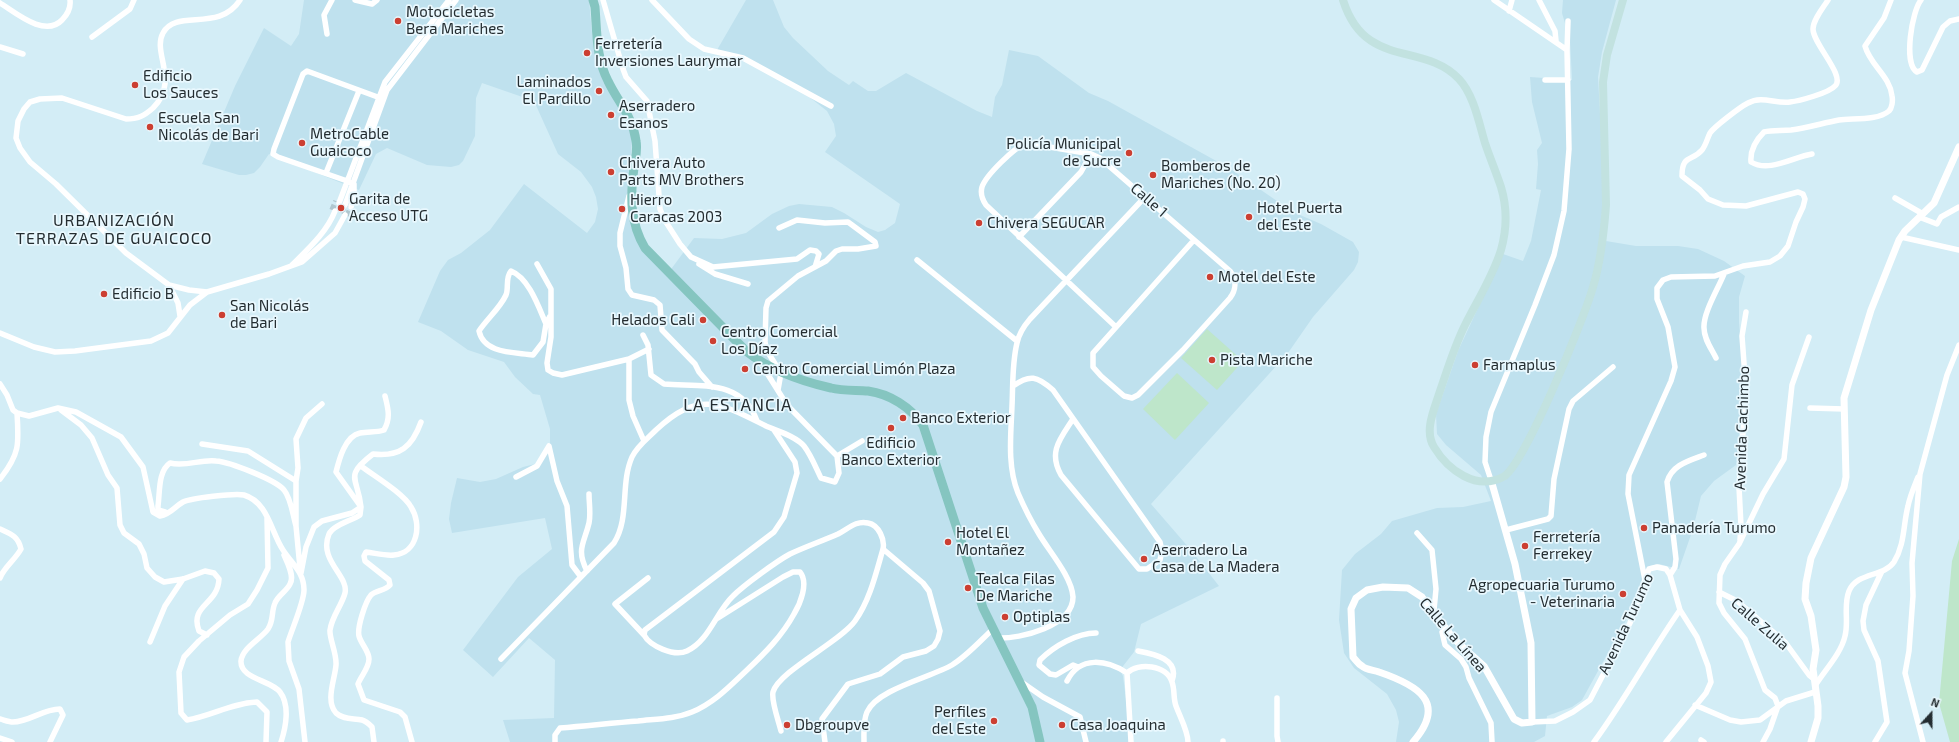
<!DOCTYPE html>
<html>
<head>
<meta charset="utf-8">
<style>
	body { margin:0 }
	#map { position:relative; width:1959px; height:742px; overflow:hidden; background:#d3edf6; font-family:"Exo 2",sans-serif }
	canvas { display:block }
	.north { position:absolute; left:1911px; top:694px; width:40px; height:40px; -webkit-text-stroke:3px #e9f8fe; paint-order:stroke; rotate:21deg; font-size:11px; font-weight:700; line-height:16px; text-align:center; color:#242d31 }
	.north::after { content:''; display:block; margin:auto; width:14px; height:18px; background:#242d31; clip-path:polygon(50% 0,100% 100%,50% 72%,0 100%) }
</style>
</head>
<body>
<div id="map">
<canvas width="1959" height="742"></canvas>
<div class="north">N</div>
</div>
<script>
const ctx = document.querySelector('canvas').getContext('2d');
ctx.lineJoin = 'round';
function fill(path, color) { ctx.fillStyle = color; ctx.fill(path, 'evenodd'); }
function stroke(path, color, width, dash) { ctx.strokeStyle = color; ctx.lineWidth = width; ctx.lineCap = dash ? 'butt' : 'round'; ctx.setLineDash(dash || []); ctx.stroke(path); }
function drawText(font, color, halo, rows, align = 'center') {
  ctx.font = font + ' "Exo 2",sans-serif'; ctx.lineWidth = 3.5; ctx.setLineDash([]); ctx.textBaseline = 'middle'; ctx.strokeStyle = halo; ctx.fillStyle = color; for (const [text, x, y, turn = 0] of rows) {
    ctx.save(); ctx.translate(x, y); ctx.rotate((+turn || 0) * Math.PI / 180); ctx.textAlign = isNaN(turn) ? turn : align; if (halo) ctx.strokeText(text, 0, 0); ctx.fillText(text, 0, 0); ctx.restore();
  }
}
const built = new Path2D(`
	M304,0H589L592,33L596,54L627,113L632,141L627,203L631,227L669,272L694,238L722,239L746,233L772,214L789,206L799,204L832,207L844,213L866,227L878,232L885,230L895,223L900,204L825,152L836,136L834,124L827,111L808,96L770,72L717,50L746,0H773L784,27L793,38L828,71L849,85L853,81L868,91H876L906,73L977,111L992,117L995,97L1002,85L1009,50L1038,56L1089,93L1108,101L1229,168L1293,212L1321,224L1353,242L1359,252L1358,262L1354,270L1313,317L1288,353L1151,504L1190,549L1219,586L1141,624L1134,652L1120,670L1123,676L1127,708L1129,742H510L503,720L554,718L555,660L529,638L493,677L463,650L518,577L552,549L545,518L452,533L449,519L451,503L457,478L480,482L496,479L523,467L539,463L550,447V429L540,395L533,394L515,377L504,362L468,350L441,331L418,322L440,271L448,260L461,253L490,230L524,184L587,233L595,222L598,209L596,197L592,187L581,172L558,154L534,101L482,83L476,98L475,136L463,161L459,165L451,167L427,165L387,148L376,154L359,190L269,154L260,167L254,173L246,175H239L202,164L235,86L264,28L291,46L299,34Z
	M1563,0H1616L1602,52L1598,77L1604,184L1600,240L1636,246H1678L1698,249L1724,261L1745,276L1739,297V322L1742,361L1741,413L1736,465L1714,481L1701,496L1693,529L1679,569L1659,564L1650,566L1643,577L1625,622L1582,700L1572,707L1547,716L1545,736L1534,742H1396L1399,722L1396,710L1387,694L1354,668L1344,653L1339,620L1342,570L1355,554L1381,534L1392,521L1437,508L1463,507L1491,501L1481,475L1446,445L1437,434L1436,414L1458,351L1503,254L1523,261L1531,241L1541,190L1536,189L1538,164L1537,150L1542,143L1532,102L1530,77L1572,80L1570,40L1562,13Z`);
const green = new Path2D(`
	M1207,329L1243,361L1217,390L1181,358Z
	M1177,373L1209,403L1175,440L1143,409Z
	M1959,539V742H1950L1939,703L1952,561Z`);
const minorTunnel = new Path2D(`
	M332,210L336,201
	M341,213L345,205
	M347,216L351,207`);
const minor = new Path2D(`
	M355,0L372,4L377,0
	M603,0L623,69L626,77L647,101L655,141L660,209L664,219L680,244L691,257L713,267L797,259L810,250L816,251L819,254L815,267
	M652,0L689,39L704,49L743,58L831,106
	M1539,0L1555,31L1556,41
	M1921,0C1912,11 1903,64 1917,72L1922,70L1943,27L1950,21L1959,19
	M0,3C16,13 45,38 62,20C68,14 71,8 70,0
	M1509,11L1512,0
	M327,34L324,15L332,0
	M92,37L130,9L134,0
	M0,47L23,54
	M1567,50L1568,21
	M1545,80H1568
	M1812,154C1793,157 1769,173 1751,162C1750,151 1756,140 1764,132C1773,130 1781,131 1791,130C1807,128 1823,123 1839,120C1853,118 1877,121 1889,111C1892,108 1893,101 1892,96C1890,76 1870,65 1865,46L1884,18L1891,0
	M326,173L359,91
	M353,183L278,157L273,154L274,149L303,74L307,71L383,99
	M629,196L620,233V246L626,268L628,289L632,295L654,300L660,305L662,330L695,364L699,372L712,387
	M1895,198L1923,214
	M339,203L385,82L449,0
	M345,205L387,90L456,0
	M351,207L354,196V184
	M1919,217L1937,224L1941,217L1959,207
	M1019,237L1081,172L1091,154
	M1901,237L1959,250
	M917,260L1017,341
	M537,264L551,289V337L547,363L548,370L553,373L562,375L629,359L649,349
	M699,264L715,274L748,284
	M292,265C308,249 327,232 335,211
	M169,285L189,290L207,292
	M180,316L178,303L169,285L126,253L56,184L30,162L20,148L16,138L18,121L24,109L30,102L40,99L62,98L126,119C138,119 144,116 153,108C180,81 152,53 163,33C176,8 219,33 240,0
	M546,324C539,308 529,278 511,271C505,278 509,288 506,295C500,308 487,319 479,331C484,354 514,352 533,355L543,342L546,324L550,316
	M1116,327L986,205C982,199 980,194 982,187C986,175 1014,148 1026,143L1091,154L1100,158L1109,166L1230,271C1237,280 1236,290 1230,298L1183,350L1138,395L1132,398L1124,396L1101,376L1093,367V353L1194,240
	M0,333L34,347L55,352L75,351L151,341L168,333L190,305L207,292L269,274L302,262L335,233L345,215
	M643,335L648,345L651,375L664,384C701,387 742,379 757,421
	M1716,358C1711,348 1704,339 1704,328C1703,313 1718,289 1724,274
	M629,359V400L633,416L644,441
	M0,384L7,395L13,410L17,413L29,416L58,408L76,412L121,437L143,467L153,512L160,516C171,514 174,507 183,502C191,498 235,493 244,495C268,502 271,532 283,550C292,564 304,572 304,590C304,602 292,629 288,642L289,661L299,689L305,742
	M1013,386C1030,374 1037,376 1053,390L1160,542L1162,551L1160,560L1147,569H1139L1061,475C1048,452 1060,439 1073,419
	M778,390L781,373L767,351L765,342L766,308L768,301L798,276L826,261L836,251L842,249H858L876,246L875,242L848,222L825,223L797,220L779,228
	M1810,408L1844,409
	M61,410L81,425L92,438L108,475L117,488L120,525L124,533L139,544L144,554L147,568L155,577L164,582L183,579L205,571L214,573L219,579C218,605 189,605 199,631L207,635
	M774,430L795,462L797,473L784,517L774,532L645,630L644,635C650,646 674,657 687,651C709,641 716,612 733,596C744,585 777,561 790,554C805,547 822,541 838,534C848,529 856,520 868,523C879,525 885,540 883,549C876,573 870,600 855,621C840,642 779,671 773,692C771,701 779,722 781,731
	M202,444L248,451L296,481
	M837,456L862,441
	M361,466C374,476 403,493 411,507C422,524 418,553 394,555C385,556 375,553 366,552L364,556L365,561L389,580L390,585C385,591 376,590 371,595C365,602 357,628 359,636C361,644 369,651 369,659C369,668 361,676 358,684L364,700L400,712L405,717L412,742
	M516,477L537,466L549,446L557,481L567,506L572,565L581,577
	M0,479C20,454 19,444 17,413
	M1491,480L1485,462L1486,437L1491,412L1535,305L1554,255L1564,211L1569,149L1567,50L1494,0
	M165,512L158,510V506C160,492 158,471 170,463C186,467 201,459 216,461C230,462 276,480 284,490C291,498 293,516 296,526
	M0,529C11,534 18,536 21,549C15,560 4,567 0,578
	M1506,530L1548,519L1551,516L1554,479L1569,409L1573,401L1613,367
	M1417,533L1432,550L1436,589L1434,610
	M1740,540L1741,526L1739,487L1746,391L1742,336L1746,312
	M300,568L296,526V481L298,468L296,439L306,418L322,404
	M587,571C576,549 584,544 589,523C591,514 589,503 589,494
	M301,573L306,547L314,527L322,521L352,513L361,507C358,477 343,477 373,454C400,457 412,447 421,422
	M1670,575L1675,567L1676,559L1667,482C1672,465 1688,461 1704,455
	M1645,580L1628,494L1629,475L1671,381L1675,367L1668,327L1657,299V288L1663,280L1671,277L1715,276L1743,266L1770,262L1780,256L1788,246L1796,222L1803,207L1805,199L1803,194L1798,192L1746,206L1723,205L1708,199L1700,190L1682,176C1682,154 1692,162 1702,150C1706,145 1707,139 1710,133C1714,127 1740,107 1748,103C1762,95 1775,104 1790,102C1799,101 1829,93 1835,86C1846,76 1813,44 1813,29C1813,20 1823,8 1828,0
	M1719,592L1737,601L1785,642L1809,675L1814,679
	M1447,629L1442,632L1445,645L1461,659L1466,667L1469,678L1491,723L1492,742
	M644,635L615,604L648,578
	M997,638C1021,639 1073,626 1073,597C1072,577 1049,551 1039,534C1031,521 1024,507 1018,493C1007,466 1011,434 1012,406C1013,385 1012,363 1017,343C1019,333 1024,326 1030,319L1145,197
	M150,642L165,606L183,579
	M1138,651C1154,654 1180,659 1172,681
	M501,659L614,543C630,518 620,484 632,457C637,446 648,438 656,430C699,390 720,403 766,426C777,431 796,436 804,446C811,455 816,468 821,478L835,482L839,473L837,456L787,405L760,362
	M1078,667L1073,665L1056,675L1050,674L1039,665L1040,660C1054,646 1077,633 1096,633
	M1020,681L1043,697L1080,717L1086,742
	M1067,681C1080,655 1107,660 1127,673
	M1815,686C1824,671 1841,654 1845,636C1849,621 1843,606 1849,591C1857,572 1884,577 1894,562C1905,544 1903,525 1908,506C1910,496 1914,487 1918,477
	M1277,698V736L1278,742
	M1695,705L1730,720L1741,722L1760,720L1786,701L1815,692
	M0,719C4,720 9,722 13,722C29,722 43,709 60,709L63,715L50,742
	M1532,722L1555,721L1573,712L1590,700L1630,623L1649,569L1657,567L1666,569L1670,575L1680,610L1697,637L1708,666L1711,682L1706,693L1666,742
	M0,738L12,742
	M1701,740L1704,742
	M266,742L267,712L257,702C232,703 211,716 187,720L181,713L179,672L184,657L199,641L230,615L248,604L257,590L268,568L267,518
	M281,742C286,727 290,705 280,692C271,680 240,679 241,661C242,648 261,639 268,629C274,620 271,612 275,603C278,595 287,591 290,584C295,576 287,562 284,555
	M374,742L372,727C369,724 366,721 362,720C354,718 343,720 336,713C325,701 335,679 336,665C337,654 329,638 330,630C332,616 342,605 345,593C349,576 318,560 329,534C333,525 351,521 360,515L361,507L336,472C339,460 345,436 360,433C368,431 376,433 384,430C391,418 388,408 385,396
	M555,742V735L560,728C586,726 612,723 638,721C656,719 675,719 692,712C714,703 730,686 747,670C765,653 782,636 794,614C800,604 809,583 800,572H793L783,577L718,618
	M825,742L822,719L848,684L880,674L903,657L926,651L934,646L938,639L940,631L929,591L923,583L883,549
	M864,742C864,732 863,721 867,712C877,689 932,677 952,665C967,656 980,641 993,629
	M1131,742L1127,673C1138,662 1167,665 1172,682C1175,690 1173,698 1176,706C1180,717 1188,731 1188,742
	M1223,742V741
	M1594,742C1625,700 1650,653 1680,610
	M1763,742L1770,729L1778,706L1775,698L1765,690L1745,639L1724,613L1719,603L1720,575L1725,564L1739,544L1763,494L1784,459L1792,385L1809,337
	M1875,742L1887,722L1878,661L1864,630L1863,621L1866,605L1882,571
	M1923,742L1905,673L1909,651L1913,596L1912,563L1920,474L1947,375L1959,345`);
const tertiary = new Path2D(`
	M1413,742C1448,702 1417,685 1379,672C1374,670 1366,670 1362,666C1358,664 1356,660 1353,657L1351,609L1356,598L1367,590L1383,587L1408,588L1422,597L1454,639L1484,666L1514,719L1522,723L1532,722L1531,643L1515,564L1491,480
	M1811,742L1818,718V706L1813,669L1816,650L1811,616L1805,599L1806,583L1811,558L1844,487L1846,477L1844,398L1871,310L1899,240L1905,231L1934,203L1959,147`);
const secondary = new Path2D(`
	M1343,0C1365,70 1423,41 1459,79C1474,95 1479,123 1485,143C1490,158 1496,172 1501,187C1507,207 1507,229 1501,250C1493,276 1477,301 1465,325C1454,347 1447,371 1439,394C1434,410 1424,431 1434,447C1448,470 1476,491 1503,477C1524,467 1585,316 1593,287C1601,261 1604,232 1606,205L1603,82L1607,55L1623,0`);
const primary = new Path2D(`
	M593,0L595,7C597,32 596,58 608,81C618,102 633,117 636,141C638,150 635,160 634,168C630,197 630,223 645,248L746,351C771,371 800,381 831,388C843,391 856,390 868,391C890,394 910,407 923,425L983,608L1032,707L1040,742`);
const markers = [
	[398,21,4,"#cc3f32"],
	[587,53,4,"#cc3f32"],
	[135,85,4,"#cc3f32"],
	[599,91,4,"#cc3f32"],
	[611,115,4,"#cc3f32"],
	[150,127,4,"#cc3f32"],
	[302,143,4,"#cc3f32"],
	[1129,153,4,"#cc3f32"],
	[611,172,4,"#cc3f32"],
	[1153,175,4,"#cc3f32"],
	[341,208,4,"#cc3f32"],
	[622,209,4,"#cc3f32"],
	[1249,217,4,"#cc3f32"],
	[979,223,4,"#cc3f32"],
	[1210,277,4,"#cc3f32"],
	[104,294,4,"#cc3f32"],
	[222,315,4,"#cc3f32"],
	[703,320,4,"#cc3f32"],
	[713,341,4,"#cc3f32"],
	[1212,360,4,"#cc3f32"],
	[1475,365,4,"#cc3f32"],
	[745,369,4,"#cc3f32"],
	[903,418,4,"#cc3f32"],
	[891,428,4,"#cc3f32"],
	[1644,528,4,"#cc3f32"],
	[948,542,4,"#cc3f32"],
	[1525,546,4,"#cc3f32"],
	[1144,559,4,"#cc3f32"],
	[968,588,4,"#cc3f32"],
	[1623,594,4,"#cc3f32"],
	[1005,617,4,"#cc3f32"],
	[994,721,4,"#cc3f32"],
	[787,725,4,"#cc3f32"],
	[1062,725,4,"#cc3f32"]
];
const poiNames = [
	["Motocicletas",406,12],
	["Bera Mariches",406,29],
	["Ferretería",595,44],
	["Inversiones Laurymar",595,61],
	["Edificio",143,76],
	["Los Sauces",143,93],
	["Laminados",591,82,"right"],
	["El Pardillo",591,99,"right"],
	["Aserradero",619,106],
	["Esanos",619,123],
	["Escuela San",158,118],
	["Nicolás de Bari",158,135],
	["MetroCable",310,134],
	["Guaicoco",310,151],
	["Policía Municipal",1121,144,"right"],
	["de Sucre",1121,161,"right"],
	["Chivera Auto",619,163],
	["Parts MV Brothers",619,180],
	["Bomberos de",1161,166],
	["Mariches (No. 20)",1161,183],
	["Garita de",349,199],
	["Acceso UTG",349,216],
	["Hierro",630,200],
	["Caracas 2003",630,217],
	["Hotel Puerta",1257,208],
	["del Este",1257,225],
	["Chivera SEGUCAR",987,223],
	["Motel del Este",1218,277],
	["Edificio B",112,294],
	["San Nicolás",230,306],
	["de Bari",230,323],
	["Helados Cali",695,320,"right"],
	["Centro Comercial",721,332],
	["Los Díaz",721,349],
	["Pista Mariche",1220,360],
	["Farmaplus",1483,365],
	["Centro Comercial Limón Plaza",753,369],
	["Banco Exterior",911,418],
	["Edificio",891,443,"center"],
	["Banco Exterior",891,460,"center"],
	["Panadería Turumo",1652,528],
	["Hotel El",956,533],
	["Montañez",956,550],
	["Ferretería",1533,537],
	["Ferrekey",1533,554],
	["Aserradero La",1152,550],
	["Casa de La Madera",1152,567],
	["Tealca Filas",976,579],
	["De Mariche",976,596],
	["Agropecuaria Turumo",1615,585,"right"],
	["- Veterinaria",1615,602,"right"],
	["Optiplas",1013,617],
	["Perfiles",986,712,"right"],
	["del Este",986,729,"right"],
	["Dbgroupve",795,725],
	["Casa Joaquina",1070,725]
];
const streetNames = [
	["Calle 1",1149,200,41],
	["Avenida Cachimbo",1742,428,-88],
	["Avenida Turumo",1626,624,-65],
	["Calle Zulia",1760,624,41],
	["Calle La Línea",1453,635,49]
];
const neighbourhoodNames = [
	["URBANIZACIÓN",114,221],
	["TERRAZAS DE GUAICOCO",114,239]
];
const quarterNames = [
	["LA ESTANCIA",738,405]
];
fill(built, '#bfe1ee');
fill(green, '#bee6ca');
stroke(minorTunnel, '#b0c7cf', 5.5, [5.5, 3]);
stroke(minor, '#fff', 5.5);
stroke(tertiary, '#fff', 7);
stroke(secondary, '#c2e2e0', 8);
stroke(primary, '#85c5c0', 9);
for (const [x, y, r, color] of markers) { const dot = new Path2D(); dot.arc(x, y, r, 0, 2 * Math.PI); ctx.fillStyle = color; ctx.fill(dot); stroke(dot, '#e9f8fe', 1.5); }
drawText('15px', '#242d31', '#e9f8fe', poiNames, 'left');
drawText('15px', '#242d31', '#e9f8fe', streetNames);
ctx.letterSpacing = '1px';
drawText('16px', '#242d31', '#e9f8fe', neighbourhoodNames);
ctx.letterSpacing = '0px';
ctx.letterSpacing = '1px';
drawText('17px', '#242d31', '#e9f8fe', quarterNames);
ctx.letterSpacing = '0px';
</script>
</body>
</html>
